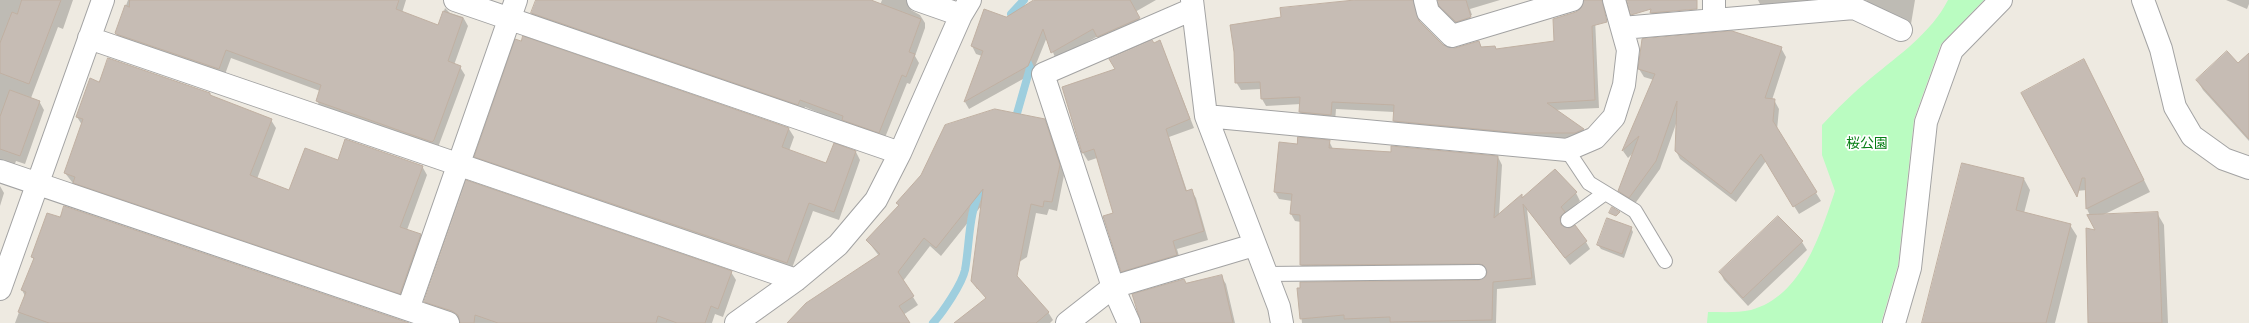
<!DOCTYPE html>
<html>
<head>
<meta charset="utf-8">
<style>
	body { margin:0 }
	canvas { display:block; background:#eeeae1 }
</style>
</head>
<body>
<canvas width="2249" height="323"></canvas>
<script>
const ctx = document.querySelector('canvas').getContext('2d');
ctx.lineJoin = 'round';
function fill(path, color) { ctx.fillStyle = color; ctx.fill(path, 'evenodd'); }
function stroke(path, color, width, dash) { ctx.strokeStyle = color; ctx.lineWidth = width; ctx.lineCap = dash ? 'butt' : 'round'; ctx.setLineDash(dash || []); ctx.stroke(path); }
function drawText(font, color, halo, rows, align = 'center') {
  ctx.font = font + ' "Exo 2","Noto Sans JP",sans-serif'; ctx.lineWidth = 3.5; ctx.setLineDash([]); ctx.textBaseline = 'middle'; ctx.strokeStyle = halo; ctx.fillStyle = color; for (const [text, x, y, turn = 0] of rows) {
    ctx.save(); ctx.translate(x, y); ctx.rotate((+turn || 0) * Math.PI / 180); ctx.textAlign = isNaN(turn) ? turn : align; if (halo) ctx.strokeText(text, 0, 0); ctx.fillText(text, 0, 0); ctx.restore();
  }
}
const park = new Path2D(`
	M1948,0H1984L1941,44L1914,119L1898,265L1881,323H1707L1708,312C1722,312 1738,313 1751,310C1802,296 1820,235 1835,191L1822,155V125C1838,108 1853,93 1871,78C1899,55 1931,33 1948,0Z`);
const shadow = new Path2D(`
	M0,0H73L63,29L58,27L31,98L39,101L44,110L25,164L16,161L13,169L0,168Z
	M128,0H406L402,13L439,26L445,8L450,13L463,17L468,26L454,65L460,67L465,75L437,150L322,110L317,101L320,91L231,58L224,77L121,41L116,33Z
	M537,0H862L880,5L882,0H913L910,5L911,10L920,15L925,23V28L915,56L919,63L910,84L907,83L884,140L805,107L803,112L537,21L532,13Z
	M1039,0H1156L1135,12L1143,26L1102,44L1098,36L1056,60L1047,37L1032,74L969,109L965,102L982,56L976,54L972,46L1006,18Z
	M1365,0H1413L1417,6L1420,23L1448,49H1456L1479,42L1482,48L1495,47L1497,50L1555,42L1595,18L1599,108L1555,110L1583,130L1587,137L1580,140L1398,128L1394,121V112L1336,109L1335,122L1305,120L1300,112L1301,104L1266,106L1262,99V89L1241,90L1236,82L1282,18Z
	M1438,0H1500L1470,9L1472,15L1465,18H1471L1473,21L1459,26L1445,13Z
	M1758,0H1825V3L1796,1V4H1760Z
	M1866,0H1915L1911,24L1903,23L1870,7Z
	M2226,0H2249V4L2247,9Z
	M1654,6L1671,12L1675,19L1656,21L1651,13Z
	M523,38L789,129L794,137L789,151L827,165L856,152L860,160L839,220L813,211L791,271L480,165L476,157Z
	M1160,41L1194,128L1169,137L1187,191L1191,190L1196,198L1208,240L1177,249L1181,263L1127,279L1122,271L1114,213L1097,158L1088,161L1083,153L1063,87L1116,69Z
	M1781,48L1786,57L1772,100H1774L1779,109L1777,130L1821,201L1799,214L1766,161L1736,202L1680,159L1676,151V124L1660,169L1634,205L1624,199L1619,191L1633,153L1628,158L1623,151L1654,80L1644,77L1639,69Z
	M2249,54V141L2203,90L2197,80L2238,64Z
	M2084,60L2150,192L2103,215L2157,213L2164,225L2168,323H2089L2097,231L2087,209V190L2076,191Z
	M99,83L210,94L211,96L271,120L276,128L257,179L290,191L338,161L422,166L427,175L407,230L420,235L425,244L405,302L79,191L65,173L82,125L77,117Z
	M1044,120L1049,129L1064,175L1057,211L1049,209L1047,215L1036,213L1027,257L977,289L972,280L982,205L941,256L930,246L903,281L918,305L903,315L908,323H787L879,256L867,240L899,206L897,203Z
	M1329,141L1333,149L1498,157L1502,165L1499,215L1522,196L1523,199L1576,193L1580,201L1565,214L1564,227L1586,242L1590,249L1570,265L1527,209L1536,285L1497,289L1496,323H1302L1298,289L1479,282L1487,277V273L1484,271L1305,273L1301,265V222L1295,221L1291,214L1292,201L1279,199L1275,192L1298,145Z
	M2024,179L2030,190L2024,213L2070,225L2077,236L2055,323H1923Z
	M0,186L4,193L0,206Z
	M1778,217L1802,242L1807,250L1748,306L1724,280L1720,272Z
	M1631,228L1633,232L1624,258L1601,249L1598,245Z
	M32,257L406,323H15L25,296L22,290L34,260Z
	M731,272L736,280L723,317L715,314L712,323H461L430,310L425,302Z
	M1221,276L1226,284L1235,323H1141L1186,284Z
	M1048,312L1053,320L1050,323H972Z`);
const stream = new Path2D(`
	M1015,24L1011,14L1024,0
	M1014,124L1030,68L1025,56
	M933,323C943,312 962,284 965,270C970,242 968,210 983,186`);
const building = new Path2D(`
	M22,0H61L29,84L0,73V43L12,12L17,14Z
	M130,0H399L396,9L438,25L443,11L463,18L448,61L461,66L434,140L432,142L316,101L321,85L226,50L219,69L116,34L115,33L125,5L129,7Z
	M536,0H871L921,19L909,52L915,54L906,77L902,75L879,133L842,120L843,116L800,100L798,105L531,13Z
	M1034,0H1130L1140,18L1097,37L1093,29L1051,53L1043,29L1028,66L964,102L983,51L971,46L984,9L1006,17Z
	M1355,0H1413L1419,21L1443,45L1455,48L1479,41L1481,47L1495,46L1496,49L1554,41L1553,19L1576,12L1581,8L1584,0H1602L1607,22L1592,26L1595,100L1547,103L1584,129L1575,133H1520L1393,121L1394,105L1332,102L1331,115L1299,112L1300,97L1261,99L1260,82L1235,83L1234,52L1230,25L1281,17L1280,8Z
	M1438,0H1466L1471,17L1456,22L1439,6Z
	M1627,0H1697V9L1650,13L1651,9L1631,15Z
	M1732,31L1782,47L1765,98L1775,99L1773,121L1817,192L1793,207L1761,154L1731,194L1675,151L1677,101L1656,161L1629,198L1618,191L1639,136L1622,151L1655,74L1638,69L1642,39Z
	M523,36L789,128L782,147L826,163L834,143L856,151L834,212L809,203L787,263L474,157L515,39L521,41Z
	M1152,40L1154,43L1160,40L1190,119L1166,129L1186,191L1192,189L1204,231L1173,241L1177,255L1121,272L1103,216L1113,213L1094,149L1082,153L1062,87L1115,69L1109,59Z
	M2227,51L2238,63L2249,53V139L2196,80Z
	M108,58L210,93V95L272,119L250,175L289,190L305,148L338,160L345,139L423,166L400,227L421,234L400,294L73,183L75,177L64,173L83,119L76,117L90,78L99,82Z
	M2084,59L2144,180L2086,209L2085,178H2082L2077,197L2021,93Z
	M10,90L40,101L20,156L0,149V117Z
	M995,109L1045,119L1060,165L1052,202L1044,201L1043,207L1031,204L1017,276L1049,312L1036,323H954L986,298L971,281L983,189L936,248L924,238L898,272L914,296L899,306L910,323H787L806,303L880,254L866,240L899,205L896,203L921,175L945,125Z
	M1298,137L1330,140L1329,148L1391,152V146L1498,156L1494,218L1522,194V198L1555,169L1577,192L1561,207L1565,212L1560,217L1561,225L1569,228L1575,225L1587,241L1565,258L1523,204L1532,278L1493,282L1492,320L1390,322V317L1344,319V315L1300,319L1297,288H1300V282L1479,280L1486,276L1487,272L1483,265L1479,264L1300,265V215L1290,214L1292,194L1274,192L1279,142L1297,144Z
	M1962,163L2024,178L2016,210L2071,224L2046,323H1922Z
	M466,180L732,271L718,309L711,306L705,323H677L658,316L656,323H498L475,315L474,323H460L458,315L452,311L424,302Z
	M64,206L409,323H49L18,312L26,292L21,290L34,258L31,257L47,213L60,217Z
	M1612,207L1620,212L1616,216L1609,213Z
	M2158,212L2162,323H2088L2086,228L2095,230L2087,215Z
	M1778,216L1803,241L1743,298L1719,272Z
	M1607,218L1632,227L1622,254L1597,245Z
	M1222,275L1233,323H1141L1132,294L1184,279L1186,283Z`);
const service = new Path2D(`
	M1567,150L1589,183L1635,211L1665,261
	M1568,220L1605,193
	M1265,274L1479,272`);
const minor = new Path2D(`
	M455,0L900,153
	M918,0L961,15
	M1192,0L1206,116L1279,307L1282,323
	M1425,0L1428,12L1452,36L1572,0
	M1714,0V20
	M2143,0L2161,49L2175,107L2192,136L2224,159L2249,168
	M1622,28L1854,8L1901,30
	M89,38L796,280
	M1206,116L1567,150L1595,138L1614,117L1624,85L1628,50L1614,0
	M0,171L448,323
	M0,289L103,0
	M408,309L516,0
	M736,323L796,280L838,245L876,200L900,153L961,15L970,0
	M1067,323L1113,287L1254,245
	M1129,323L1113,287L1043,74L1193,9
	M1894,323L1910,268L1926,122L1952,50L2001,0`);
const parkNames = [
	["桜公園",1867,143]
];
fill(park, '#bafcc1');
fill(shadow, '#0003');
stroke(stream, '#9ecede', 8);
fill(building, '#c6bcb4');
stroke(building, '#c0b0a2', 1);
stroke(service, '#a3a3a3', 16);
stroke(minor, '#a3a3a3', 24);
stroke(service, '#fff', 14);
stroke(minor, '#fff', 22);
drawText('14px', '#067e14', '#fff', parkNames);
</script>
</body>
</html>
